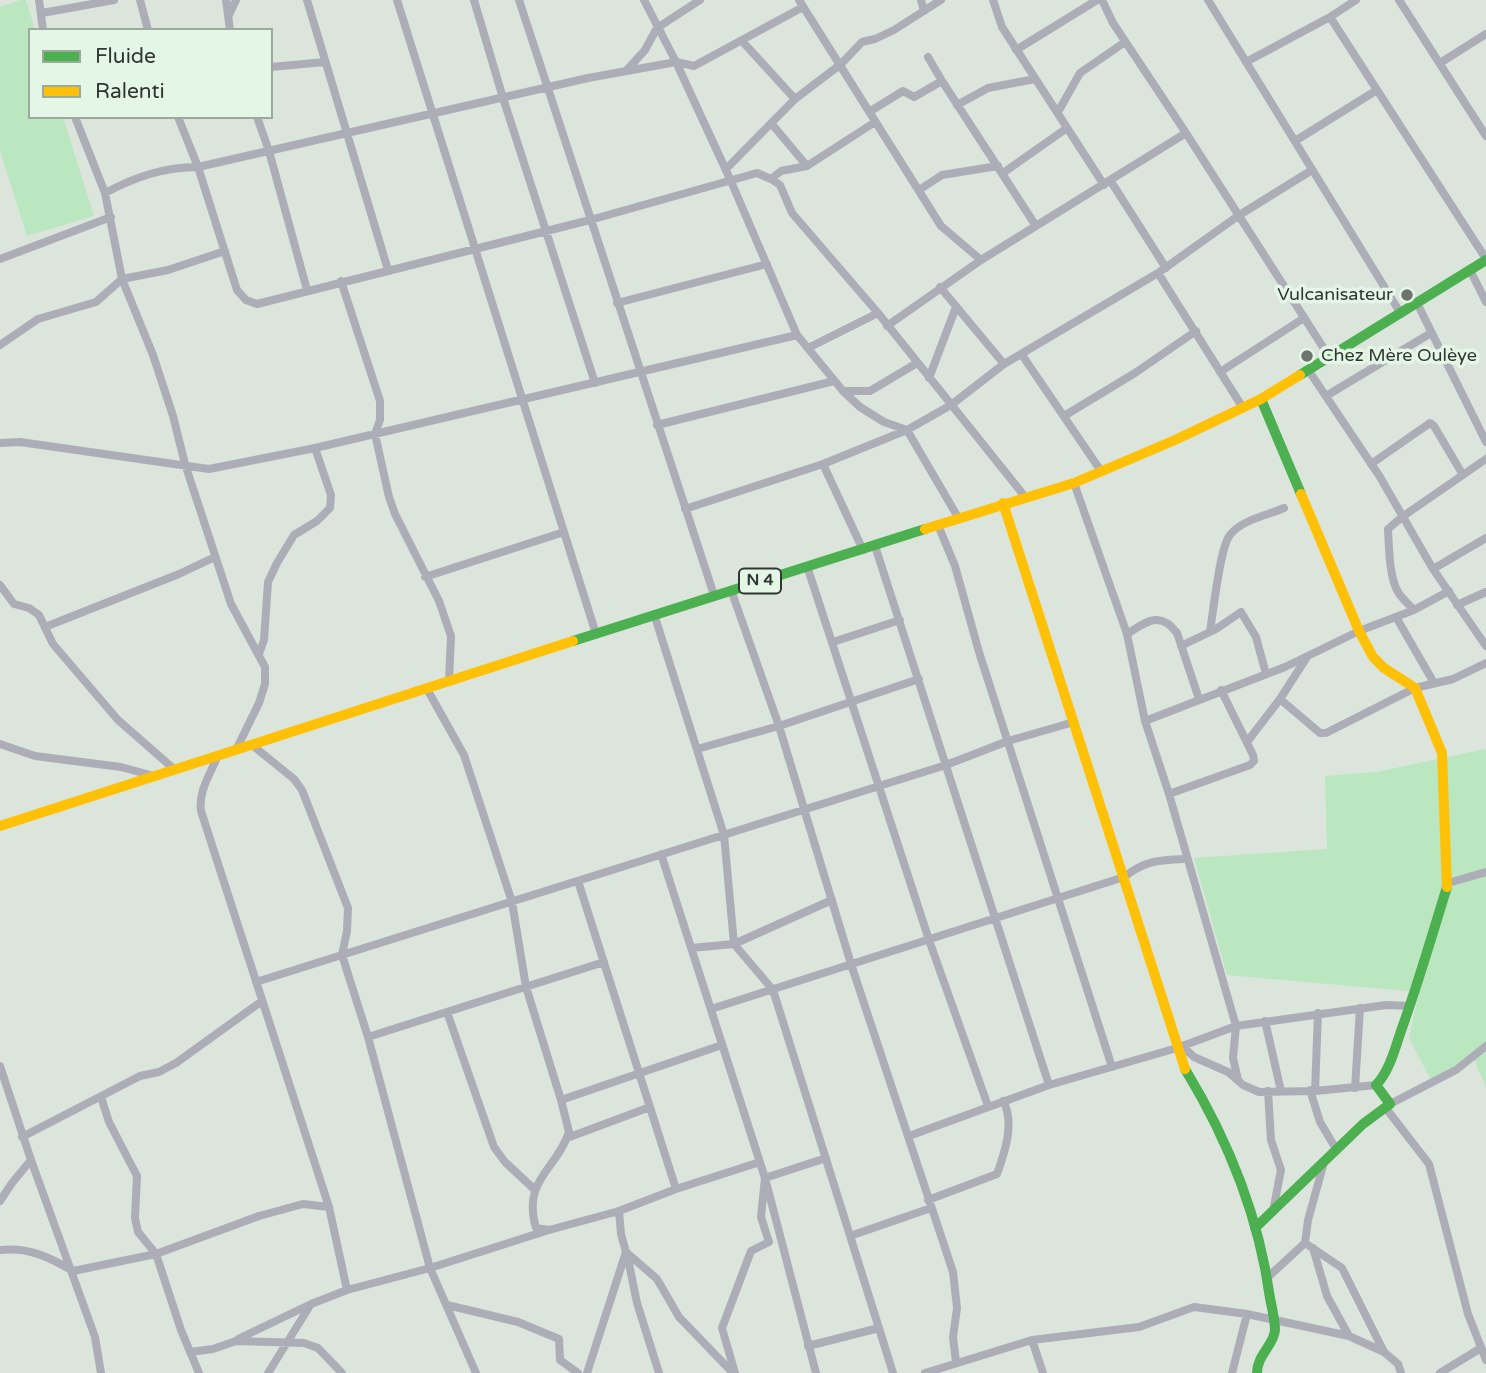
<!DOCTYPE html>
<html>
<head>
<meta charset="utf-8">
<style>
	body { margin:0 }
	#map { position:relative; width:1486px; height:1373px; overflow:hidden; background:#dbe5dc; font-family:"Varela Round",sans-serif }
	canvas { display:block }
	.legend { position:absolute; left:28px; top:28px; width:245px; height:91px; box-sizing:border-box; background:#e4f6e6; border:2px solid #9caa9e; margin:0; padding:9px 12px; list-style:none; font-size:21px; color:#303731 }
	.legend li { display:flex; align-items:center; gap:14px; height:35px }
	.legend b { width:35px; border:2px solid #9caa9e }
</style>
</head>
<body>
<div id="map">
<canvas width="1486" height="1373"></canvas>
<ul class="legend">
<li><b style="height:9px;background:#4caf50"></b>Fluide</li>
<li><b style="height:9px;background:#ffc107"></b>Ralenti</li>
</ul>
</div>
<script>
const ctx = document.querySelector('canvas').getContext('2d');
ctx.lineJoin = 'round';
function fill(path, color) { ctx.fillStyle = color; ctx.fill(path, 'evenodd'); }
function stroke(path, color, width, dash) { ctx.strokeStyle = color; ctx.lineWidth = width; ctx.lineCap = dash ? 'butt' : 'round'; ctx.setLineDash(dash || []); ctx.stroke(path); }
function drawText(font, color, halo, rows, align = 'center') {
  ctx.font = font + ' "Varela Round",sans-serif'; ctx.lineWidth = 7; ctx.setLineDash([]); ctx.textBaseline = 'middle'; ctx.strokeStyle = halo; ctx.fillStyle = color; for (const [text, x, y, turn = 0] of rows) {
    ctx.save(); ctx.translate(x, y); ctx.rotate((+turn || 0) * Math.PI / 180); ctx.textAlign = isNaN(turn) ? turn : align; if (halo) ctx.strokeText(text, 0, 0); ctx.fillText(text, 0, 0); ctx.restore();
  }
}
const green = new Path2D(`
	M21,0H26L35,30H30V117H63L94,216L27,236L0,151V7Z
	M1486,749V1087L1474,1060L1432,1082L1409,1038L1419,992L1227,975L1194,858L1327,849L1325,776L1376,772Z`);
const street = new Path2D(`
	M39,0L43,30
	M140,0L148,30
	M226,0L230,30
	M307,0L388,270
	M397,0L596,634
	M474,0L503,98L595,383
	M519,0L714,595
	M644,0L676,62L730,179L797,335L843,391L860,407L884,422L907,430L959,519
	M799,0L941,226L981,260
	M921,0L924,11
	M993,0L1002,27L1104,185
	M1102,0L1113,23L1186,133L1330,358
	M1208,0L1401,314
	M1399,0L1486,136
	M42,13L114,0
	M229,15L236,0
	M1330,17L1486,259
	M742,41L795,99
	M1016,50L1097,0
	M1246,62L1330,17L1356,0
	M1440,63L1486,34
	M271,67L325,62
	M626,71L645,50L657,28L700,0
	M942,81L1036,226
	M957,105L988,88L1035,79
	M869,112L903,91L914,97L942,81L928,57
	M1058,112L1080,73L1125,42
	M75,117L105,193L122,279L153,355L173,416L185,464L231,604L265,667V684L259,703L236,750
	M178,117L198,167L237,290L246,300L257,304L590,220L757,173L771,179L781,171L807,166L875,122
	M257,117L269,151L307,290
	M771,123L807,166
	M1295,141L1377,90
	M726,169L795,99L841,64L862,42L875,39L894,30L941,0
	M1003,173L1067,128
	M771,179L780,185L792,213L878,313L1026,498
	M1110,180L1166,268
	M919,190L942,175L998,166
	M105,193C135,177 164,167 198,167L588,78L676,62L694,66L803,7
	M0,259L111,217
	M1470,270L1486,302
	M1158,273L1243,408
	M341,281L380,401V420L375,434L389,497L395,514L439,601L451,636L449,681
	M940,287L1004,364
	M617,303L767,264
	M1417,303L1486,442
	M887,326L981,260L1186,133
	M0,345L38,319L96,302L122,279L168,270L225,251
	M808,348L878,313
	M1022,355L1101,471
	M1309,371L1380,477L1433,569L1486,646
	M1220,372L1304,318
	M929,378L956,307
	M843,391H870L917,363
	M1326,396L1431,333
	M1064,416L1135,373L1196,331
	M657,425L834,381
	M0,443L20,442L209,469L315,448L797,335
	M823,464L863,550
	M1371,464L1430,423L1434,426L1463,475
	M1074,483L1127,634L1145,721L1169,794L1236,1026L1233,1058L1238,1080
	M685,509L823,464L907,430L951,405L1004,364L1158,273L1238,216L1312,170
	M938,525L955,566L979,652L1112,1067
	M875,546L1049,1085
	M807,566L929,940L988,1106
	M1433,569L1486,538
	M425,577L564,532
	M0,585L14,604L29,608L39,615L53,644L118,720L174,769
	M731,590L779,726L851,964L953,1272L957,1308L953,1337L956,1362
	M1457,605L1486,592
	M1414,610C1409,604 1402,599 1398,592C1389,577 1389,546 1388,529L1402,517L1486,459
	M654,614L724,835L734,944L773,990L893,1373
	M1396,617L1434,683
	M45,627L179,574L215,557
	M1210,631C1213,614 1220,546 1230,535C1241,520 1268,515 1284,508
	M1127,634C1146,622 1160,610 1177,633L1199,699
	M833,642L900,620
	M1181,646L1216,629L1241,612L1256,637L1266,674
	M259,654L264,640L268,582L277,563L294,535L317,521L330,508L331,495L315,448
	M427,689L464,755L512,902L526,987L561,1100L569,1132C556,1171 522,1179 536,1228L549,1230
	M1280,699L1307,657
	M1145,721L1285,667L1359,631L1414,610L1449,591
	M1247,742L1280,699L1320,733H1326L1415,688L1453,679L1486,663
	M0,744L35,756L121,767L154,776
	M252,745L294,779L302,790L348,908L347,931L342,955L368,1037L430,1268L476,1373
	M697,749L779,726L919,679
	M218,755C211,773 198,791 201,811L329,1207L347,1290
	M1169,794L1250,765L1254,761L1253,755L1221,690
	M661,854L765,1178L816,1373
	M578,881L676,1189
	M1448,883L1486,872
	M691,948L734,944L832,900
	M256,982L946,765L1008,741L1074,722
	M711,1009L1124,877C1146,860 1160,860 1187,859
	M447,1012L494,1147L505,1162L534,1189
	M1265,1021L1281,1091
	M368,1037L604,962
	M1182,1046L1194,1057L1228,1072L1243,1085L1259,1092L1315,1091L1376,1085
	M0,1066L31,1160L12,1183L0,1201
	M1355,1088L1360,1008
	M1310,1090L1320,1122L1336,1149
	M1268,1091L1271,1140L1281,1170L1274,1206
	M1315,1091L1318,1013
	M101,1097L109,1122L137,1176L135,1218L138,1232L156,1254L181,1330L199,1373
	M561,1100L722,1045
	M1390,1104L1456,1070L1486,1046
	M1385,1107L1429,1164L1468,1314L1486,1360
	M909,1136L1049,1085L1177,1048L1236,1026L1386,1005L1410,1006
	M22,1137L140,1076L159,1072L176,1063L262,1001
	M567,1138L650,1107
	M31,1160L95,1337L101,1373
	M928,1200L997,1174C1005,1152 1015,1122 1003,1101
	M619,1211L621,1234L626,1252L657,1279L679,1317L733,1373
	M850,1236L931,1208
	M1305,1243L1342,1268L1384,1352L1398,1364L1401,1373
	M1313,1248L1327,1296L1349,1336
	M0,1250C29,1247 49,1257 73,1271L156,1254L259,1216L303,1204L329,1207
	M627,1254L637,1303L659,1373
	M1268,1277L1305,1243L1308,1220L1323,1166
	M447,1305L518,1322L559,1339L560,1360L578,1373
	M238,1339L309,1305
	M1032,1340L1043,1373
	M808,1346L879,1328
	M190,1352L213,1349L236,1341L304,1343L318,1348L342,1373
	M268,1373L311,1304L347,1290L430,1268L549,1230L619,1211L676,1189L760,1162
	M587,1373L626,1252
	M735,1373L722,1328L751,1251L769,1242L761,1217L765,1178L826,1158
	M925,1373L1032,1340L1139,1327L1194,1307L1247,1314L1349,1336L1384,1352
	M1232,1373L1247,1314
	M1440,1373L1481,1348`);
const fast = new Path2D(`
	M1300,375L1486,260
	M1261,399L1301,494
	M573,641L925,529
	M1185,1069C1227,1138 1259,1217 1270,1298C1272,1308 1275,1320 1275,1330C1274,1345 1257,1355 1257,1373
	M1255,1228L1363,1124L1390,1104L1376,1085C1389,1072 1395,1049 1401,1031C1418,984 1432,935 1447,887`);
const slow = new Path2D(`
	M1301,494L1359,631L1373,657L1384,668L1415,688L1442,753L1447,887
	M1003,503L1185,1069
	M925,529L1074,483L1175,440L1261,399L1300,375
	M0,826L573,641`);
const markers = [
	[1407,295,7,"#6c746d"],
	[1307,356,7,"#6c746d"]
];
const shields = [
	[760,581,42]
];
const shieldNames = [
	["N 4",760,581]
];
const poiNames = [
	["Vulcanisateur",1393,295],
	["Chez Mère Oulèye",1321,356,"left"]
];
fill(green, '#bae6c0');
stroke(street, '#adadb7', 8);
stroke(fast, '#4caf50', 10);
stroke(slow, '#ffc107', 10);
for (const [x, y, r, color] of markers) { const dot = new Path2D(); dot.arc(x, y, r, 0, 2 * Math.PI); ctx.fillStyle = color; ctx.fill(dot); stroke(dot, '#e4f6e6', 2.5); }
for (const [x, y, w] of shields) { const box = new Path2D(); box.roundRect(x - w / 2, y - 12.5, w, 25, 5); ctx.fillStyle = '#e4f6e6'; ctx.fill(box); stroke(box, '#303731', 2); }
drawText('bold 16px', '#303731', null, shieldNames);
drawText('18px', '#303731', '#e4f6e6', poiNames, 'right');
</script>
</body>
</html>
